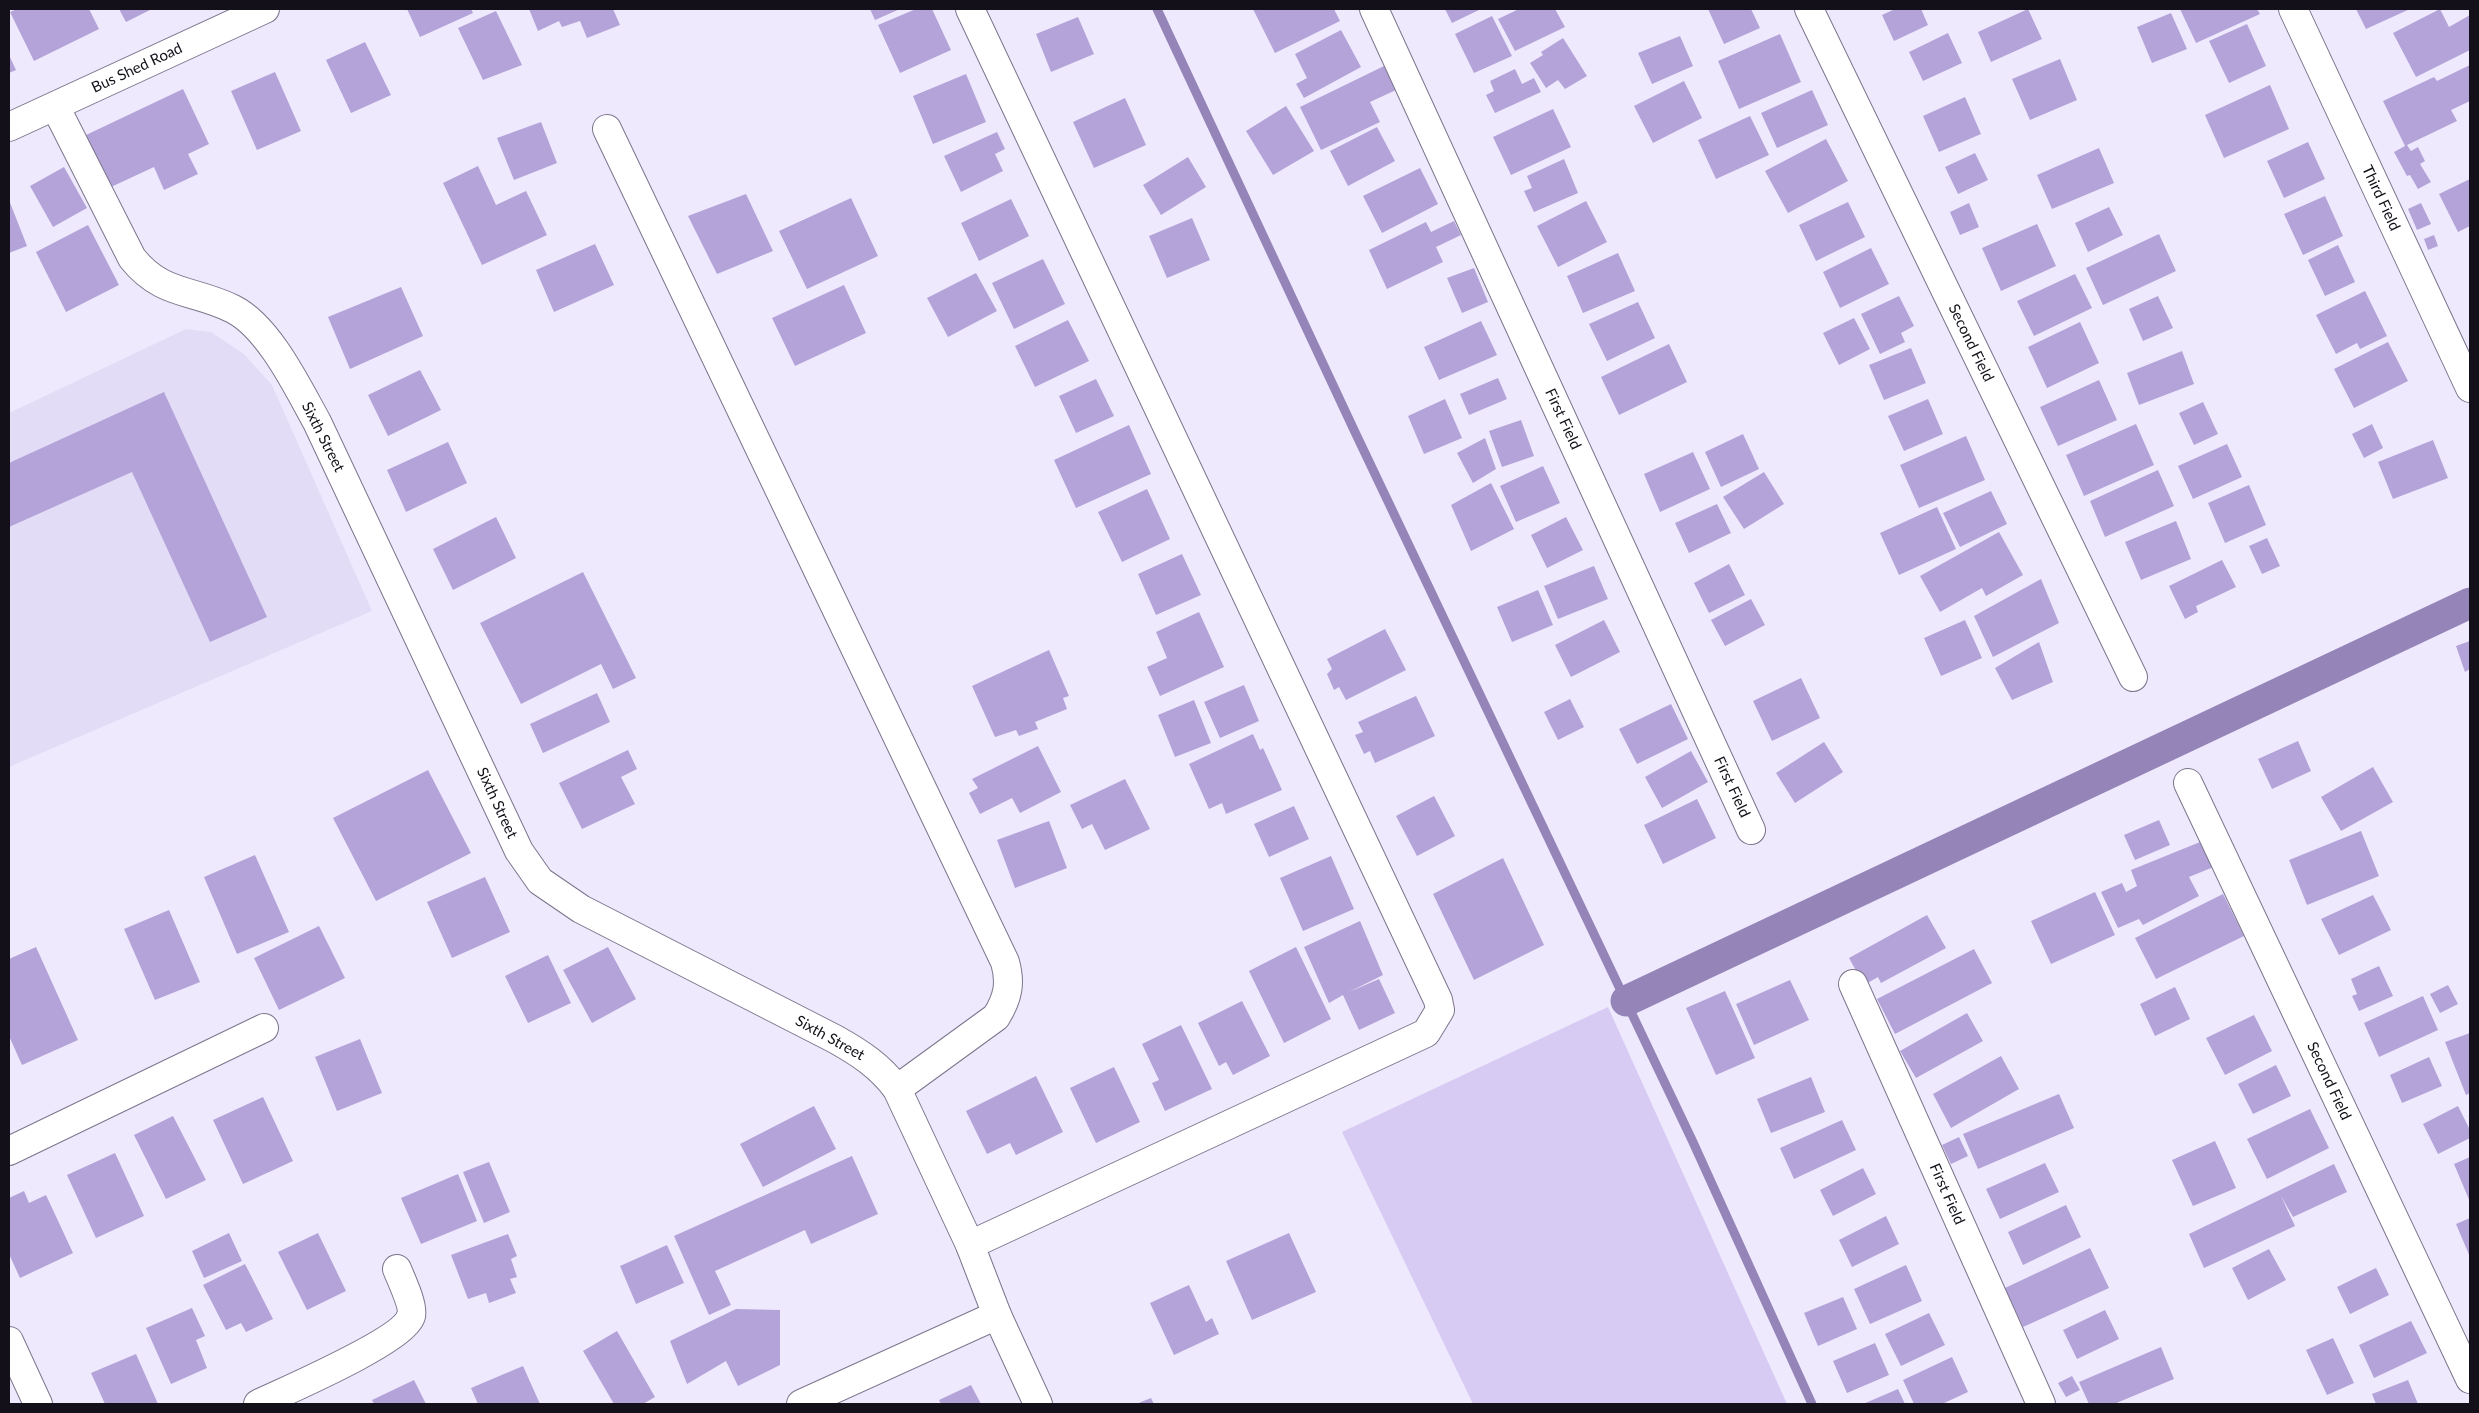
<!DOCTYPE html>
<html>
<head>
<meta charset="utf-8">
<style>
	body { margin:0 }
	#map { position:relative; width:2479px; height:1413px; overflow:hidden; background:#efe9fe; font-family:Lato,sans-serif }
	canvas { display:block }
	.frame { position:absolute; inset:0; border:10px solid #131019; pointer-events:none }
</style>
</head>
<body>
<div id="map">
<canvas width="2479" height="1413"></canvas>
<div class="frame"></div>
</div>
<script>
const ctx = document.querySelector('canvas').getContext('2d');
ctx.lineJoin = 'round';
function fill(path, color) { ctx.fillStyle = color; ctx.fill(path, 'evenodd'); }
function stroke(path, color, width, dash) { ctx.strokeStyle = color; ctx.lineWidth = width; ctx.lineCap = dash ? 'butt' : 'round'; ctx.setLineDash(dash || []); ctx.stroke(path); }
function drawText(font, color, halo, rows, align = 'center') {
  ctx.font = font + ' Lato,sans-serif'; ctx.lineWidth = 4.5; ctx.setLineDash([]); ctx.textBaseline = 'middle'; ctx.strokeStyle = halo; ctx.fillStyle = color; for (const [text, x, y, turn = 0] of rows) {
    ctx.save(); ctx.translate(x, y); ctx.rotate((+turn || 0) * Math.PI / 180); ctx.textAlign = isNaN(turn) ? turn : align; if (halo) ctx.strokeText(text, 0, 0); ctx.fillText(text, 0, 0); ctx.restore();
  }
}
const built = new Path2D(`
	M186,329L211,332L244,354L272,385L372,611L9,767V413Z`);
const green = new Path2D(`
	M1608,1007L1787,1404H1473L1342,1132Z`);
const stream = new Path2D(`
	M1157,9L1354,430L1692,1140L1812,1404`);
const canal = new Path2D(`
	M1626,1001L2470,603`);
const building = new Path2D(`
	M17,9H89L99,29L34,61L10,12Z
	M119,9H152L126,22Z
	M407,9H471L473,13L420,37Z
	M529,9H613L620,25L587,38L580,21L562,27L559,21L538,31Z
	M870,9H900L875,20Z
	M916,9H932L951,50L900,73L878,25Z
	M1253,9H1334L1340,21L1275,53Z
	M1445,9H1481L1452,23Z
	M1519,9H1555L1565,27L1515,51L1498,19Z
	M1708,9H1751L1760,28L1724,44Z
	M1895,9H1921L1928,25L1894,41L1882,15Z
	M2028,9L2042,39L1991,62L1978,32Z
	M2180,9H2257L2260,14L2196,43Z
	M2356,9H2410L2366,29Z
	M2440,9L2449,27L2470,15V50L2416,77L2393,33Z
	M496,11L522,65L483,80L458,28Z
	M2171,13L2187,49L2152,63L2137,27Z
	M1492,16L1512,56L1474,73L1455,34Z
	M1078,17L1094,54L1051,72L1036,34Z
	M2247,24L2266,66L2229,83L2209,41Z
	M1341,30L1361,67L1304,98L1296,84L1307,78L1295,54Z
	M1948,33L1962,63L1923,81L1909,52Z
	M1780,34L1801,82L1739,109L1718,61Z
	M1680,36L1693,66L1652,84L1638,53Z
	M1563,38L1587,76L1565,89L1558,80L1546,88L1530,63L1543,55L1541,52Z
	M365,42L391,95L351,113L326,60Z
	M9,55L16,70L9,73Z
	M2060,59L2077,100L2030,120L2012,79Z
	M2470,65V101L2451,110L2457,121L2407,145L2411,151L2418,147L2425,161L2420,164L2431,182L2418,189L2410,175L2407,176L2394,152L2405,146L2383,101L2434,77L2437,81Z
	M1384,66L1396,90L1370,102L1380,122L1321,150L1300,107Z
	M1515,69L1522,84L1534,78L1541,92L1495,113L1486,95L1494,91L1490,81Z
	M275,72L301,131L257,150L231,91Z
	M966,74L986,122L933,144L913,96Z
	M1684,81L1702,118L1653,143L1634,106Z
	M2270,85L2289,129L2224,158L2205,115Z
	M183,89L209,144L188,154L198,174L164,190L154,167L111,187L86,135Z
	M1812,90L1828,125L1777,148L1761,113Z
	M1965,97L1981,134L1939,152L1923,116Z
	M1125,98L1146,145L1094,168L1073,122Z
	M1286,106L1314,151L1273,175L1246,131Z
	M1553,109L1571,147L1511,175L1493,137Z
	M1750,116L1769,155L1716,179L1698,140Z
	M541,122L557,163L514,180L497,138Z
	M1377,127L1395,161L1348,186L1330,151Z
	M997,132L1005,149L995,154L1003,171L961,192L944,156Z
	M1826,139L1848,181L1788,213L1765,171Z
	M2308,142L2325,179L2284,198L2267,161Z
	M2099,148L2114,183L2052,209L2037,175Z
	M1975,153L1988,180L1958,194L1945,167Z
	M1188,157L1206,187L1161,215L1143,185Z
	M1564,159L1578,193L1534,212L1524,191L1532,188L1527,176Z
	M478,166L496,205L526,191L547,235L482,265L443,183Z
	M64,167L87,208L53,227L30,186Z
	M1420,168L1438,204L1382,233L1363,196Z
	M2470,179V226L2458,232L2439,194Z
	M746,194L773,251L717,274L688,216Z
	M2325,196L2343,236L2303,255L2284,214Z
	M851,198L878,256L807,289L779,231Z
	M1011,199L1029,236L979,261L961,223Z
	M9,200L27,246L9,253Z
	M1586,201L1607,242L1558,267L1537,226Z
	M1848,202L1865,237L1816,261L1799,225Z
	M1969,203L1979,227L1960,235L1950,212Z
	M2421,203L2431,224L2417,230L2408,209Z
	M2109,207L2123,235L2088,252L2075,223Z
	M1192,218L1210,260L1167,278L1149,236Z
	M1454,221L1461,235L1436,247L1443,262L1387,289L1369,250L1426,222L1431,232Z
	M2037,224L2056,266L2001,291L1982,248Z
	M88,225L119,285L66,312L36,252Z
	M2159,234L2176,271L2103,305L2086,268Z
	M2434,235L2438,246L2428,250L2424,239Z
	M595,244L614,285L554,312L536,270Z
	M2338,245L2355,282L2325,296L2308,260Z
	M1871,248L1889,284L1840,308L1823,272Z
	M1618,253L1635,291L1583,313L1567,276Z
	M1043,259L1065,304L1014,329L992,283Z
	M1474,268L1488,302L1462,313L1447,278Z
	M976,273L997,311L948,337L927,298Z
	M2075,274L2092,308L2034,336L2017,301Z
	M844,285L866,333L795,366L772,318Z
	M401,287L423,336L350,369L328,317Z
	M2365,291L2387,336L2360,349L2357,343L2336,354L2316,315Z
	M1899,296L1914,326L1901,333L1905,342L1880,354L1861,314Z
	M2158,296L2173,328L2143,341L2129,309Z
	M1638,302L1655,338L1607,361L1589,324Z
	M1854,318L1870,349L1839,365L1823,333Z
	M1068,320L1089,361L1035,387L1015,346Z
	M1481,321L1497,355L1439,380L1424,347Z
	M2080,322L2099,363L2047,388L2028,347Z
	M2388,342L2408,381L2354,408L2334,369Z
	M1669,344L1687,382L1619,415L1601,377Z
	M1911,348L1926,383L1884,400L1869,365Z
	M2182,351L2194,384L2139,405L2127,373Z
	M420,370L441,410L388,436L368,395Z
	M1498,378L1507,399L1469,415L1460,394Z
	M1096,379L1114,416L1076,433L1059,396Z
	M2099,380L2117,420L2058,446L2040,407Z
	M164,392L267,617L210,642L132,472L9,527V463Z
	M1445,399L1462,438L1424,454L1408,416Z
	M1928,399L1943,434L1904,451L1888,416Z
	M2203,402L2218,434L2194,445L2179,413Z
	M1521,420L1534,456L1502,467L1489,431Z
	M2136,424L2154,465L2084,496L2066,455Z
	M2372,424L2383,448L2364,458L2352,434Z
	M1129,425L1151,474L1076,508L1054,460Z
	M1743,434L1759,469L1721,487L1705,452Z
	M1966,436L1985,480L1919,508L1900,465Z
	M1485,438L1496,469L1473,483L1457,453Z
	M2433,440L2448,478L2393,499L2378,462Z
	M448,442L467,483L406,512L387,470Z
	M2227,444L2242,477L2193,499L2178,466Z
	M1693,452L1710,489L1660,512L1644,474Z
	M1543,466L1560,503L1516,522L1500,486Z
	M2158,470L2174,506L2105,537L2090,501Z
	M1764,472L1784,504L1744,529L1723,497Z
	M1491,483L1514,529L1471,551L1451,505Z
	M2249,485L2266,525L2225,543L2208,503Z
	M1147,489L1170,539L1122,562L1098,512Z
	M1991,491L2007,524L1960,547L1943,513Z
	M1717,504L1731,533L1689,553L1675,523Z
	M1937,507L1956,549L1899,575L1880,533Z
	M496,517L516,558L453,590L433,549Z
	M1566,517L1583,550L1547,568L1531,535Z
	M2176,521L2191,559L2141,580L2125,542Z
	M1999,532L2023,575L1986,596L1982,588L1940,612L1920,576Z
	M2267,538L2280,566L2262,574L2249,546Z
	M1182,554L1201,595L1156,615L1138,574Z
	M2222,560L2236,587L2196,606L2198,612L2185,619L2169,586Z
	M1729,564L1745,595L1709,613L1694,583Z
	M1594,566L1608,599L1558,619L1544,586Z
	M583,572L636,678L613,689L601,664L521,704L480,623Z
	M2041,579L2059,623L1993,657L1974,616Z
	M1538,590L1553,625L1512,642L1497,607Z
	M1751,599L1765,625L1725,646L1711,620Z
	M1199,612L1224,667L1160,696L1147,667L1167,658L1156,632Z
	M1604,620L1620,652L1571,677L1555,645Z
	M1965,620L1982,658L1941,676L1924,638Z
	M1385,629L1406,670L1346,700L1339,687L1334,690L1327,674L1332,669L1327,659Z
	M2470,641V669L2465,672L2456,646Z
	M2039,642L2053,682L2012,700L1995,668Z
	M1049,650L1069,696L1063,698L1067,709L1035,722L1038,729L1019,736L1016,730L995,737L972,686Z
	M1801,678L1820,718L1772,741L1753,701Z
	M1244,685L1259,721L1220,738L1204,702Z
	M597,693L610,722L543,753L530,724Z
	M1416,696L1435,736L1375,763L1370,751L1364,754L1355,735L1363,732L1358,722Z
	M1570,699L1584,727L1558,740L1544,712Z
	M1194,700L1211,743L1175,757L1158,715Z
	M1671,704L1688,739L1637,764L1619,729Z
	M1253,734L1260,750L1263,748L1282,790L1226,814L1222,803L1209,809L1189,764Z
	M2298,741L2311,771L2272,789L2258,759Z
	M1824,742L1843,772L1795,803L1776,773Z
	M1038,746L1061,792L1020,813L1012,798L980,814L969,793L978,788L972,779Z
	M628,750L637,769L621,777L635,804L582,829L559,783Z
	M1691,751L1708,782L1662,808L1645,777Z
	M2373,767L2393,802L2341,831L2321,797Z
	M428,770L471,853L376,901L333,818Z
	M1125,779L1150,829L1105,850L1092,824L1082,829L1070,805Z
	M1434,796L1455,836L1417,856L1396,816Z
	M1697,799L1716,838L1663,864L1644,825Z
	M1294,806L1309,839L1269,857L1254,824Z
	M2159,820L2170,845L2135,860L2124,835Z
	M1049,821L1067,868L1015,888L997,840Z
	M2361,831L2379,876L2307,905L2289,860Z
	M2205,840L2216,866L2189,877L2199,896L2143,925L2139,919L2118,928L2101,892L2122,883L2126,892L2137,886L2131,870Z
	M255,855L289,932L237,954L204,877Z
	M1331,856L1354,909L1303,931L1280,878Z
	M1503,858L1544,945L1474,980L1433,894Z
	M485,877L510,932L452,958L427,902Z
	M2095,892L2115,935L2051,964L2031,921Z
	M2223,894L2244,936L2156,979L2135,938Z
	M2373,895L2391,930L2339,955L2321,919Z
	M169,910L200,982L155,1000L124,929Z
	M1927,915L1946,948L1881,983L1878,977L1864,985L1849,958Z
	M1360,921L1383,975L1349,992L1379,979L1395,1013L1359,1030L1343,995L1329,1003L1304,947Z
	M319,926L345,978L279,1010L254,958Z
	M36,947L78,1040L22,1065L9,1036V959Z
	M608,947L636,999L592,1023L563,970Z
	M1296,947L1331,1019L1284,1043L1249,971Z
	M1974,949L1992,983L1895,1034L1877,999Z
	M548,955L571,1003L528,1023L505,976Z
	M2379,966L2393,996L2359,1011L2352,996L2357,994L2351,979Z
	M1790,980L1809,1020L1754,1045L1736,1004Z
	M2448,985L2458,1004L2440,1013L2430,994Z
	M2175,987L2190,1019L2155,1036L2140,1004Z
	M1725,991L1755,1058L1716,1075L1686,1008Z
	M2423,996L2438,1030L2379,1057L2364,1023Z
	M1242,1001L1270,1056L1233,1075L1226,1062L1219,1066L1198,1023Z
	M1967,1013L1983,1041L1916,1078L1900,1051Z
	M2254,1015L2272,1051L2225,1075L2206,1038Z
	M1181,1025L1212,1089L1165,1111L1152,1083L1159,1080L1142,1044Z
	M2470,1033V1093L2466,1095L2445,1042Z
	M360,1039L382,1093L337,1111L315,1057Z
	M2001,1056L2019,1089L1951,1128L1933,1094Z
	M2429,1057L2442,1086L2402,1103L2390,1075Z
	M2276,1065L2291,1096L2253,1114L2238,1084Z
	M1114,1067L1140,1122L1096,1143L1070,1088Z
	M1036,1076L1063,1132L1016,1155L1010,1143L987,1154L966,1111Z
	M1811,1077L1825,1112L1771,1133L1757,1099Z
	M2059,1094L2074,1128L1978,1169L1963,1134Z
	M263,1097L293,1161L243,1184L213,1120Z
	M814,1106L836,1149L763,1187L740,1144Z
	M2458,1106L2470,1130V1138L2438,1154L2423,1124Z
	M2310,1109L2329,1148L2267,1179L2247,1139Z
	M173,1116L206,1180L166,1199L134,1135Z
	M1842,1120L1856,1150L1794,1179L1780,1148Z
	M1959,1137L1968,1156L1951,1164L1942,1145Z
	M2215,1141L2236,1188L2193,1206L2172,1160Z
	M115,1153L144,1216L96,1238L67,1175Z
	M852,1156L878,1214L811,1244L805,1230L715,1271L731,1305L709,1315L674,1236Z
	M2470,1157V1202L2454,1164Z
	M489,1162L510,1212L484,1223L463,1172Z
	M2045,1163L2059,1192L2000,1219L1986,1189Z
	M2334,1164L2347,1192L2293,1217L2281,1196L2295,1226L2204,1268L2189,1234Z
	M1863,1168L1876,1194L1833,1216L1820,1190Z
	M458,1174L477,1221L421,1244L401,1198Z
	M24,1191L29,1203L46,1195L73,1253L20,1278L9,1254V1198Z
	M2066,1205L2081,1237L2023,1265L2008,1232Z
	M1886,1216L1899,1244L1852,1267L1839,1240Z
	M2470,1218V1257L2456,1224Z
	M229,1233L242,1261L204,1278L192,1251Z
	M318,1233L346,1291L307,1310L278,1252Z
	M1289,1233L1316,1292L1252,1320L1226,1261Z
	M508,1234L517,1256L511,1259L517,1277L510,1279L516,1293L489,1303L486,1293L468,1299L451,1255Z
	M667,1245L684,1283L636,1304L620,1266Z
	M2090,1248L2109,1288L2023,1327L2005,1288Z
	M2269,1249L2286,1280L2248,1300L2232,1268Z
	M245,1264L273,1319L246,1332L241,1323L226,1330L203,1285Z
	M1906,1265L1922,1301L1870,1324L1854,1289Z
	M2376,1268L2389,1295L2350,1314L2337,1287Z
	M1189,1285L1206,1322L1212,1318L1219,1334L1174,1355L1150,1303Z
	M1843,1297L1857,1329L1818,1346L1804,1313Z
	M192,1308L205,1336L196,1340L207,1368L171,1384L146,1328Z
	M736,1309L780,1310V1365L738,1386L726,1361L687,1384L670,1341Z
	M2105,1310L2119,1339L2077,1359L2063,1330Z
	M1929,1313L1945,1345L1901,1366L1885,1334Z
	M2411,1321L2427,1353L2374,1378L2359,1345Z
	M617,1331L655,1397L643,1404H614L583,1351Z
	M2333,1338L2354,1383L2327,1395L2306,1350Z
	M1875,1343L1889,1375L1847,1393L1833,1361Z
	M2161,1347L2174,1379L2114,1404H2089L2079,1382Z
	M136,1354L158,1404H105L91,1373Z
	M1952,1357L1968,1392L1942,1404H1914L1903,1380Z
	M523,1366L540,1404H478L471,1388Z
	M2072,1376L2080,1390L2066,1397L2058,1383Z
	M414,1380L426,1404H374L372,1400Z
	M2408,1380L2418,1404H2376L2372,1394Z
	M971,1385L981,1404H941L939,1400Z
	M1898,1389L1905,1404H1863Z
	M1151,1398L1154,1404H1136Z`);
const minor = new Path2D(`
	M1374,9L1751,830
	M1809,9L2133,677
	M2293,9L2470,388
	M607,129L1005,962C1011,983 1008,998 996,1017L897,1089
	M2188,783L2470,1379
	M1853,984L2041,1404
	M9,1151L264,1028
	M970,1245L1426,1033L1440,1010L1438,1000L970,9
	M9,1341L38,1404
	M258,1404C285,1391 403,1341 411,1316C414,1306 401,1279 397,1269
	M801,1404L997,1315`);
const tertiary = new Path2D(`
	M55,106L132,258C162,296 193,289 233,309C269,327 298,388 317,422L519,851L540,881L581,909L835,1039C860,1053 880,1066 897,1089L970,1245L997,1315L1038,1404
	M9,127L265,9`);
const streetNames = [
	["Bus Shed Road",137,68,-25],
	["Third Field",2381,198,65],
	["Second Field",1971,343,64],
	["First Field",1563,419,65],
	["Sixth Street",323,437,63],
	["First Field",1732,787,65],
	["Sixth Street",497,803,65],
	["Sixth Street",830,1038,29],
	["Second Field",2329,1081,65],
	["First Field",1947,1194,66]
];
fill(built, '#e3dcf6');
fill(green, '#d7cbf3');
stroke(stream, '#9484b8', 9);
stroke(canal, '#9484b8', 31);
fill(building, '#b3a3d9');
stroke(minor, '#7c758c', 30);
stroke(tertiary, '#7c758c', 30);
stroke(minor, '#fff', 28);
stroke(tertiary, '#fff', 28);
drawText('15px', '#131019', '#fff', streetNames);
</script>
</body>
</html>
